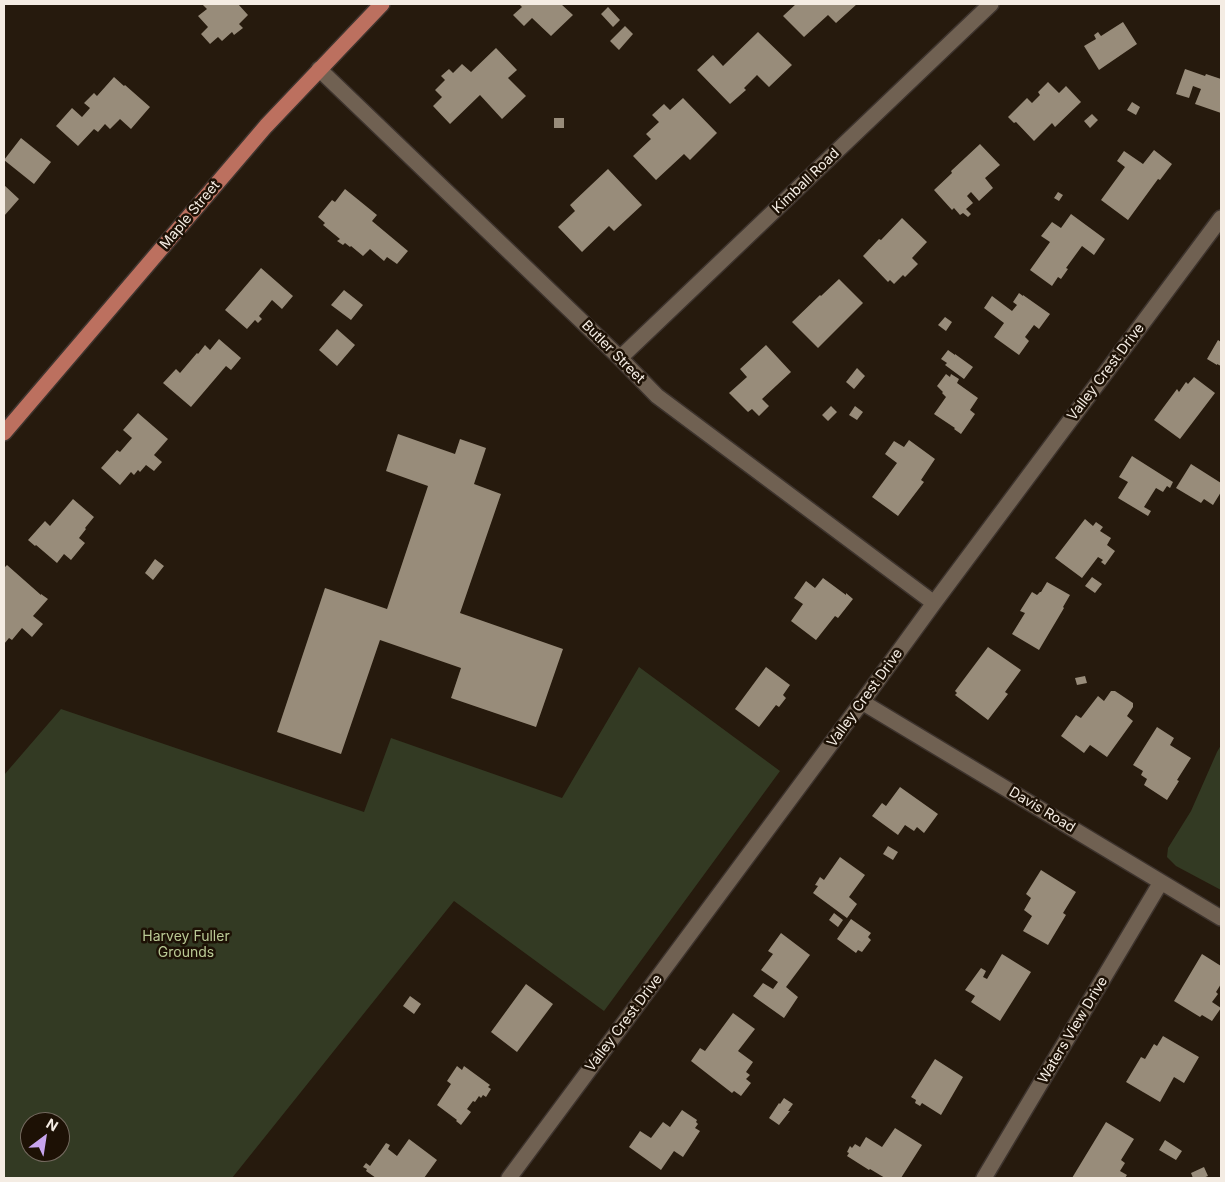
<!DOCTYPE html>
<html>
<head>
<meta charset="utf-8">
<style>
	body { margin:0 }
	#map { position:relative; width:1225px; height:1182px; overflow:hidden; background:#261a0d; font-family:Inter,sans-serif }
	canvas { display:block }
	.frame { position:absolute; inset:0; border:5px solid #f4ece3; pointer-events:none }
	.north { position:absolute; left:20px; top:1112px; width:50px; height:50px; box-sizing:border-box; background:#1d1105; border:1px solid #73695e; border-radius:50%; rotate:31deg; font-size:14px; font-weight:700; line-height:20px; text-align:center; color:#f4ece3 }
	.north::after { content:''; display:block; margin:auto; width:18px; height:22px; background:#c8a5ee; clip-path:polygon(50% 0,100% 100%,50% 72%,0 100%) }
</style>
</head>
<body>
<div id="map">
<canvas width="1225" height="1182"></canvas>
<div class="frame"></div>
<div class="north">N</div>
</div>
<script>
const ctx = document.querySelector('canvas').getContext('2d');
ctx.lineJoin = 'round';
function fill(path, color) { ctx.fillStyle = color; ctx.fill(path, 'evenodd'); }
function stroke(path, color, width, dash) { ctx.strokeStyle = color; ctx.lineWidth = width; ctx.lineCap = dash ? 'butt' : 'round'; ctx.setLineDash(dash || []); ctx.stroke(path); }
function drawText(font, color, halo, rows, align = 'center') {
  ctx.font = font + ' Inter,sans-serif'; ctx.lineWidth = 5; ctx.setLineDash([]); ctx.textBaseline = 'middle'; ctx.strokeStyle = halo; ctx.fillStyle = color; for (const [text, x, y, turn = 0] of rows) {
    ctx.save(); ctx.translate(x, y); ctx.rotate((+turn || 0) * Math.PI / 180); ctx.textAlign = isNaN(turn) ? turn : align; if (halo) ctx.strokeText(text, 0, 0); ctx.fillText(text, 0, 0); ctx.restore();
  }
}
const green = new Path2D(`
	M639,667L780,771L604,1011L454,901L232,1178H4V775L61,709L364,812L391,738L562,798ZM30,1122H60V1152H30Z
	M1221,745V890L1176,866L1167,857L1168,848L1191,811L1217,752Z`);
const building = new Path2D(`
	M202,4H238L248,15L239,24L243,28L234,35L232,32L222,41L218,37L210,44L201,34L208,27L198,16L207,9Z
	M521,4H561L573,15L551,36L532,18L524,26L513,15L522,7L520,5Z
	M796,4H857L836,23L828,15L804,37L783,16Z
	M608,7L620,20L613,27L601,14Z
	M1123,22L1137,44L1099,70L1084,46L1096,39L1094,35L1098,32L1101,36Z
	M625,26L633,34L619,50L610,41Z
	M758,32L792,65L769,87L757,75L744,88L746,90L730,104L697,70L713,55L723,66Z
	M496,48L517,70L508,78L526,96L502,119L480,95L450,124L433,106L442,97L435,90L445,80L441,76L449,69L453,73L462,64L471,72Z
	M1185,69L1205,76L1206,74L1221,79V113L1195,104L1201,89L1193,86L1189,98L1176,94Z
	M114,77L124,86L125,85L150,107L131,129L120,119L110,129L105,124L98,132L94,129L78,146L56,126L72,108L82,117L90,108L84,103L94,93L97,96Z
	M1048,82L1059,93L1066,86L1081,102L1055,127L1052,123L1034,141L1016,122L1014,123L1008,117L1027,98L1032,103L1040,95L1038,92Z
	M683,98L717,133L690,160L684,154L656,180L633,156L651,139L646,134L659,122L652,115L664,104L670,110Z
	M1132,102L1140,107L1136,115L1127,110Z
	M1092,114L1098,120L1090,128L1084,121Z
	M554,118H564V128H554Z
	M21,138L51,162L34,184L4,160Z
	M980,144L1000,165L985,178L993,188L979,201L971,192L967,196L973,203L966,209L971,214L968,217L963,213L960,215L954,208L952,210L934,190L952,173L951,171Z
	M1154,150L1172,164L1160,180L1158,179L1128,220L1101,200L1125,167L1117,161L1124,151L1143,164Z
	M608,169L642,205L614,231L609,226L582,252L558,227L575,211L570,205Z
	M4,185L19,199L4,216Z
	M345,189L377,215L372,221L408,251L397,264L387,257L384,261L370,249L363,256L351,246L350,247L345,243L343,245L337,241L340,239L323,225L325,223L318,217L332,200L335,202Z
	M1058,192L1063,195L1059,201L1054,198Z
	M1071,214L1105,239L1094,255L1082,246L1066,268L1068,269L1061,279L1058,277L1052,286L1030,270L1050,242L1041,236L1052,222L1061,228Z
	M902,218L927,242L912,258L918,264L905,277L903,275L894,284L890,280L888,282L863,256L879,239L881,240Z
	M261,268L293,296L282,309L272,300L259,316L262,319L258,323L255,320L247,329L225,310Z
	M839,279L863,303L818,348L792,322L820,295L821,296Z
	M344,290L363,305L351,320L331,305Z
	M1019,293L1023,296V295L1050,314L1039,329L1034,325L1025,337L1029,341L1019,355L994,337L1004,323L984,308L992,296L1012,311L1017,305L1013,302Z
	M945,317L952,322L946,331L938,325Z
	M337,329L355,345L337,366L319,350Z
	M219,339L241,358L231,370L226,366L191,407L163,383L176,369L180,373L197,353L198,354L205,345L210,350Z
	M1218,340L1221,342V366L1217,364V365L1207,359Z
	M766,345L791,372L762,399L769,406L759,416L752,409L748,412L729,393L747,377L740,369Z
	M948,350L955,355V354L973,367L964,379L945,365L947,363L941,359Z
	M857,368L865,376L854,389L846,382Z
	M946,374L950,377L951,374L959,379L957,383L978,398L970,410L975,414L961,434L954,429L955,428L934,414L946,397L942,393L943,392L937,386Z
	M1194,377L1215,393L1180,439L1154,420L1177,389L1179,392L1186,382L1188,384Z
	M831,406L837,412L828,421L822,415Z
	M855,406L863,412L857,420L849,415Z
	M138,413L168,439L154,455L162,462L154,471L146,465L140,472L138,470L134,475L131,472L120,485L101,468L117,450L120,452L132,438L123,430Z
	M398,434L455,454L460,439L486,448L474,484L501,494L460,613L563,649L536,727L451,698L461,668L380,640L341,754L277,732L325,588L387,609L428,486L386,471Z
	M909,440L935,459L921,480L924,482L898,516L872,497L897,463L885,454L894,441L904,447Z
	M1132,456L1173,482L1170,488L1167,486L1163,492L1156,488L1144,507L1151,511L1148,516L1118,498L1128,482L1119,477Z
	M1191,464L1221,483V492L1213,505L1204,499L1201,503L1176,488Z
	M73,499L94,517L85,528L86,529L79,538L85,543L71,560L64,554L57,563L36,545L35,546L28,540L45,521L50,526Z
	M1085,519L1093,526L1096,522L1103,527L1100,531L1111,538L1107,545L1115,551L1105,565L1101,562L1103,560L1098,557L1082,578L1055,558Z
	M155,559L164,566L153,580L145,573Z
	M7,565L41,595V594L48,599L33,616L43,624L32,637L22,628L12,640L9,638L4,644V568Z
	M1092,577L1102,584L1095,593L1085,586Z
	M823,578L846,595V593L853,599L838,618L835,616L816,640L791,621L803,604L794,598L806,581L815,588Z
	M1047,582L1070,595L1063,607L1064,608L1039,650L1012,634L1025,613L1020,611L1032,592L1037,595L1040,592H1041Z
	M988,647L1021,670L1005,692L1008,694L988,720L955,695L957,693L955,691Z
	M766,667L790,685L783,695L786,698L779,707L776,705L759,727L735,709Z
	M1085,676L1087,683L1077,685L1075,678Z
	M1111,691H1115L1133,703V707L1127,716L1133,721L1107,757L1090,745L1084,753L1061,736L1076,715L1081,718L1098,696L1104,701Z
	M1157,727L1174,738L1170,745L1191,758L1177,780L1179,781L1167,800L1144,785L1147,779L1141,775L1143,771L1133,765Z
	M900,787L938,814L924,833L917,827L914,831L905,825L898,835L872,816L882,803L886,806Z
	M888,846L898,852L893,860L883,854Z
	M840,857L865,875L849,897L857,904L847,918L813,893L818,886L815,885L820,877L824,880Z
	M1041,870L1076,892L1063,913L1066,915L1048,945L1023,931L1032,916L1024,910L1031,898L1026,894Z
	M834,913L843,920L838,927L829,920Z
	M851,919L871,933L868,937L871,940L862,952L858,950L856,953L837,939Z
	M781,933L810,955L786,987L798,997L784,1018L753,996L763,983L773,989L778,982L761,970L773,954L768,951Z
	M1002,954L1031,972L1000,1021L971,1002L975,996L965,990L981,968L986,971L983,977L987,979Z
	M1202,954L1221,966V984L1216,992L1218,994L1212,1002L1221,1008L1212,1021L1202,1015L1200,1017L1174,1001Z
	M526,984L553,1004L517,1052L491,1032Z
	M410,996L421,1004L414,1014L403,1006Z
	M733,1013L755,1029L738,1051L753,1062L746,1072L750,1075L746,1079L751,1083L741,1096L734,1091L732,1093L691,1061L700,1048L705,1051Z
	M1163,1036L1199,1057L1184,1083L1174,1077L1160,1102L1126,1082L1141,1057L1145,1059L1154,1044L1157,1046Z
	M935,1059L963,1077L941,1115L922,1103L920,1106L915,1103L916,1100L911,1097Z
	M457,1066L462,1070L464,1066L490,1085L488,1087L491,1089L486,1097L483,1095L481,1098L479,1096L475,1102L473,1101L467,1109L471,1112L461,1125L456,1121L457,1120L437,1105L451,1084L447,1081Z
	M784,1098L793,1104L788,1111H790L779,1125L769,1118L779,1103L780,1104Z
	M682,1110L697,1120L696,1122L698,1124L695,1128L700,1131L683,1157L674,1151L661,1170L629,1147L640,1131L651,1138L663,1122L670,1127Z
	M1106,1122L1134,1139L1121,1160L1125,1163L1120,1171L1127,1175L1125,1178H1072Z
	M895,1128L922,1145L901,1178H885L870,1169L869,1170L847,1156L849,1153L847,1152L850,1146L852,1148L855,1144L860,1147L866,1137L882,1147Z
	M409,1139L437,1160L424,1178H376L366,1171L367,1169L363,1167L366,1163L370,1166L386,1143L390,1145L388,1149L397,1156Z
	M1165,1140L1182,1151L1176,1160L1159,1150Z
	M1204,1167L1208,1176L1203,1178H1193L1191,1173Z`);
const minor = new Path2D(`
	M319,69L620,358L657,396L934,603
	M620,358L991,4
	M862,702L1221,918
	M509,1178L862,702L934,603L1221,218
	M984,1178L1161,882`);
const major = new Path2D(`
	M4,433L266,126L382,4`);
const streetNames = [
	["Kimball Road",806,181,-44],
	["Maple Street",190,215,-50],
	["Butler Street",613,352,45],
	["Valley Crest Drive",1106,372,-53],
	["Valley Crest Drive",865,698,-54],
	["Davis Road",1042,810,31],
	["Valley Crest Drive",624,1023,-53],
	["Waters View Drive",1073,1030,-59]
];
const parkNames = [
	["Harvey Fuller",186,937],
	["Grounds",186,953]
];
fill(green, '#333a23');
fill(building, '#988c7a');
stroke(minor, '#3d332d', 18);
stroke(major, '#3d332d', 18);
stroke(minor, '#706152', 15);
stroke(major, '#bc705f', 15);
drawText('14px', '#f4ece3', '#1d1105', streetNames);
drawText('14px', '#baca95', '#1d1105', parkNames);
</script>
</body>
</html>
